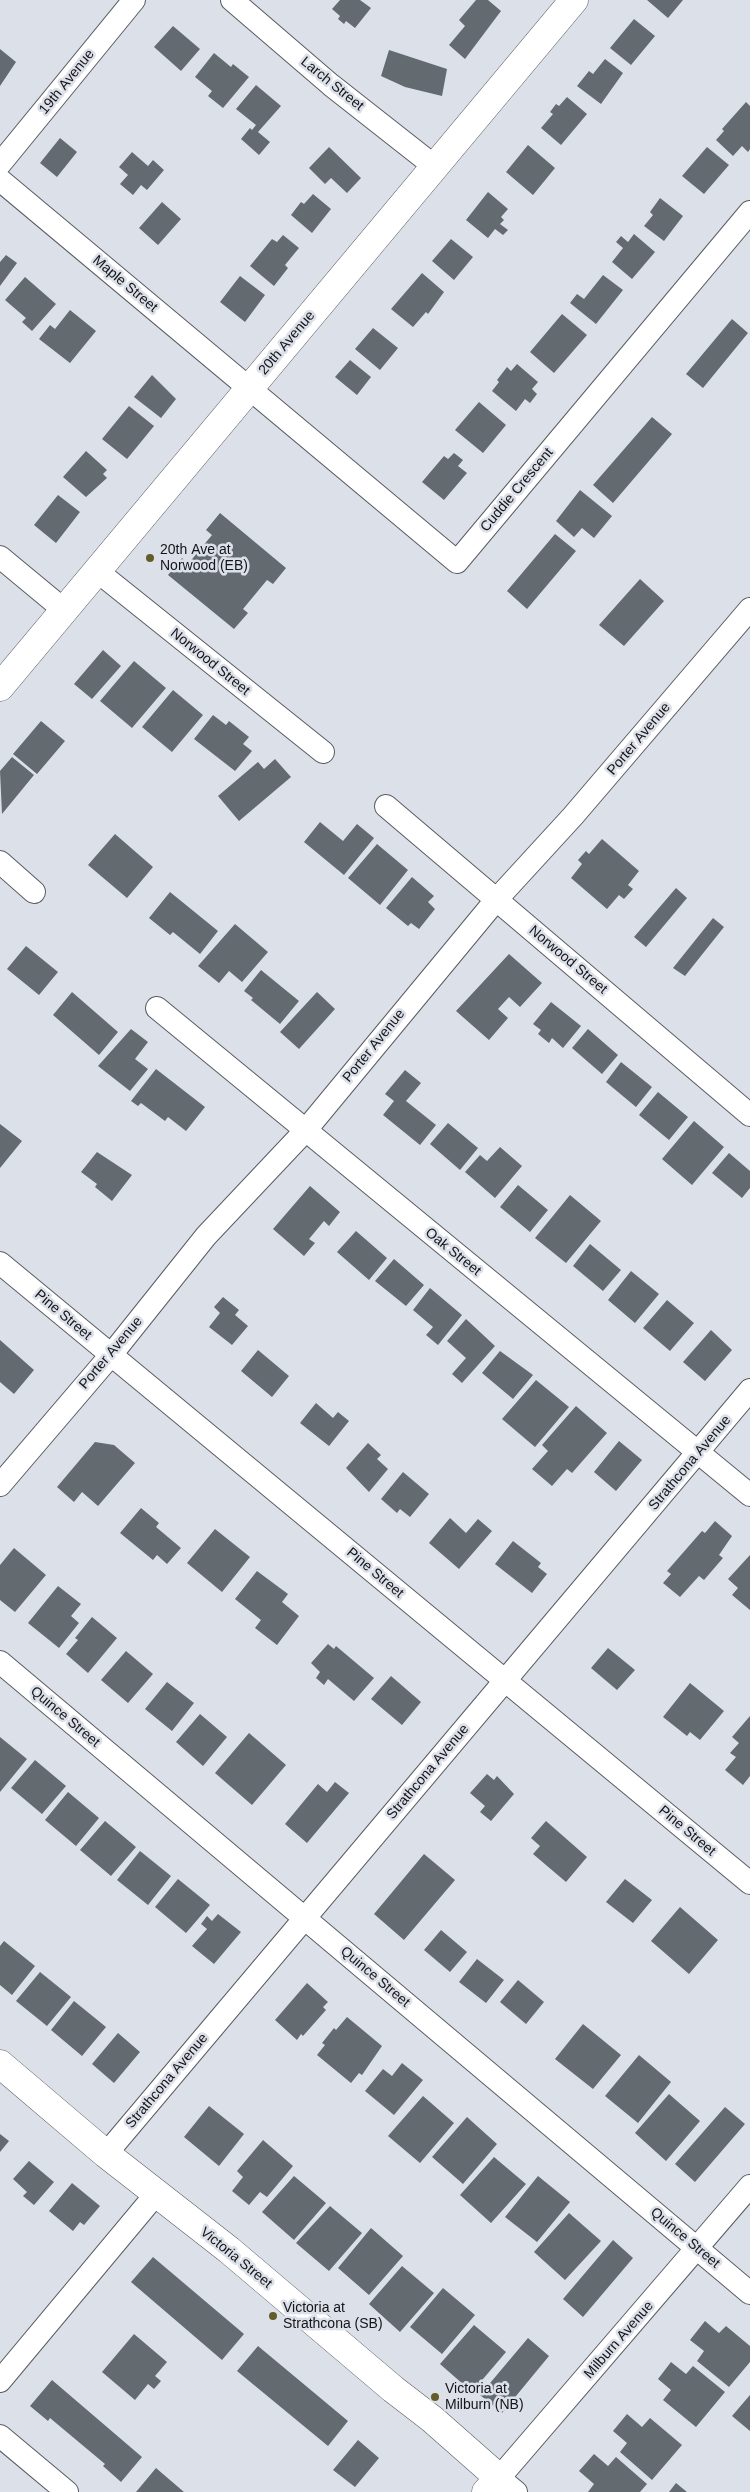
<!DOCTYPE html>
<html>
<head>
<meta charset="utf-8">
<style>
	body { margin:0 }
	canvas { display:block; background:#dce0e9 }
</style>
</head>
<body>
<canvas width="750" height="2492"></canvas>
<script>
const ctx = document.querySelector('canvas').getContext('2d');
ctx.lineJoin = 'round';
function fill(path, color) { ctx.fillStyle = color; ctx.fill(path, 'evenodd'); }
function stroke(path, color, width, dash) { ctx.strokeStyle = color; ctx.lineWidth = width; ctx.lineCap = dash ? 'butt' : 'round'; ctx.setLineDash(dash || []); ctx.stroke(path); }
function drawText(font, color, halo, rows, align = 'center') {
  ctx.font = font + ' Arial,sans-serif'; ctx.lineWidth = 5; ctx.setLineDash([]); ctx.textBaseline = 'middle'; ctx.strokeStyle = halo; ctx.fillStyle = color; for (const [text, x, y, turn = 0] of rows) {
    ctx.save(); ctx.translate(x, y); ctx.rotate((+turn || 0) * Math.PI / 180); ctx.textAlign = isNaN(turn) ? turn : align; if (halo) ctx.strokeText(text, 0, 0); ctx.fillText(text, 0, 0); ctx.restore();
  }
}
const building = new Path2D(`
	M340,0H360L371,8L355,28L346,21L344,24L338,19L340,16L332,9Z
	M476,0H488L501,11L465,59L449,45L465,26L459,20Z
	M647,0H683L668,18Z
	M634,19L655,36L631,65L610,48Z
	M173,26L200,49L181,71L154,47Z
	M0,49L16,62L0,86Z
	M389,50L447,69L442,96L405,87L381,76Z
	M214,53L231,67L233,64L249,77L223,108L208,96L212,91L195,77Z
	M605,59L623,73L601,104L577,86L589,71L593,74Z
	M256,85L281,106L258,132L270,142L259,155L241,139L250,128L252,130L256,125L236,109Z
	M567,97L587,114L561,145L541,128L553,114L550,112L556,104L559,106Z
	M746,102L750,106V149L748,152L742,146L733,156L716,140L724,131L722,129Z
	M60,138L77,152L57,177L40,163Z
	M528,145L555,168L533,195L506,172Z
	M329,147L361,178L347,193L331,178L325,184L309,168Z
	M707,147L729,165L704,194L682,176Z
	M132,152L148,166L153,160L164,170L147,190L141,185L133,195L120,184L128,175L119,167Z
	M488,192L508,209L501,217L504,220L500,224L508,230L503,235L495,229L488,238L466,220Z
	M313,194L331,209L312,233L291,215L301,202L304,204Z
	M660,198L683,216L664,241L644,226L653,215L650,212Z
	M162,202L181,219L158,245L139,228Z
	M634,234L655,252L632,279L612,262L623,248L616,242L621,236L628,242Z
	M283,235L299,248L285,265L288,268L274,286L250,266L272,239L277,242Z
	M451,239L473,257L454,280L432,261Z
	M6,255L17,263L0,286V262Z
	M422,273L444,292L428,314L426,312L413,327L391,309Z
	M603,275L623,290L596,324L570,303L577,294L584,299Z
	M240,276L265,295L245,322L220,302Z
	M25,277L56,304L32,331L22,322L26,318L5,300Z
	M70,310L96,331L70,363L39,339L50,325L55,329Z
	M562,314L587,335L554,373L530,352Z
	M732,319L748,333L703,388L686,374Z
	M373,328L398,348L380,370L355,349Z
	M350,360L371,377L357,395L335,377Z
	M517,364L538,382L532,389L537,394L530,403L525,399L516,411L492,391L499,382L497,380L507,367L511,371Z
	M152,375L176,399L161,418L134,397Z
	M479,402L506,425L483,453L455,430Z
	M129,406L154,426L127,459L102,439Z
	M652,417L672,434L613,503L593,485Z
	M86,451L107,470L103,474L107,478L86,497L63,477Z
	M454,453L463,460L458,466L467,473L444,500L422,482L444,456L448,459Z
	M580,490L612,516L594,538L582,528L574,537L556,521Z
	M58,495L80,512L56,543L34,525Z
	M220,513L286,568L273,584L267,580L243,609L248,613L234,629L168,575L182,558L188,564L212,535L206,530Z
	M555,534L576,551L527,609L507,591Z
	M640,579L664,601L624,646L599,625Z
	M103,650L121,666L92,699L74,684Z
	M134,661L166,688L132,728L100,701Z
	M173,690L203,715L172,752L142,727Z
	M213,715L226,725L229,721L249,737L243,744L252,751L235,771L194,739Z
	M41,721L65,741L37,774L13,754Z
	M12,757L34,775L2,814L0,771Z
	M275,759L291,777L239,821L218,796L258,762L264,769Z
	M320,822L343,841L357,824L374,838L344,875L304,842Z
	M115,834L153,867L127,898L88,865Z
	M602,839L639,871L628,885L633,889L624,899L619,895L607,909L571,878L582,864L578,860L586,851L589,854Z
	M377,844L408,870L380,905L348,878Z
	M412,877L434,896L428,902L435,909L419,929L411,923L408,926L386,908Z
	M676,888L687,898L646,947L634,937Z
	M170,892L218,931L200,954L173,932L170,935L149,918Z
	M713,918L724,927L685,976L673,968Z
	M235,924L268,952L242,982L229,971L219,983L198,966Z
	M26,946L58,972L39,995L7,969Z
	M509,954L542,983L520,1007L509,997L498,1009L508,1018L489,1040L456,1011Z
	M261,970L299,1001L280,1024L251,1000L253,998L244,991Z
	M72,992L118,1032L99,1055L53,1015Z
	M317,992L335,1009L299,1049L280,1032Z
	M551,1002L581,1026L563,1048L552,1038L549,1043L538,1034L541,1030L533,1024Z
	M131,1029L148,1042L135,1059L148,1069L130,1091L98,1066Z
	M588,1029L618,1055L602,1074L572,1048Z
	M621,1062L652,1087L636,1107L606,1082Z
	M156,1069L205,1107L186,1131L168,1117L165,1121L141,1103L138,1106L131,1101Z
	M405,1070L421,1083L406,1101L436,1125L420,1145L383,1115L394,1101L385,1094Z
	M658,1092L688,1117L669,1140L639,1115Z
	M694,1121L724,1147L692,1185L662,1159Z
	M448,1123L478,1148L460,1170L430,1144Z
	M0,1124L22,1141L0,1168Z
	M500,1147L522,1166L495,1198L465,1172L480,1155L487,1161Z
	M97,1152L132,1175L112,1201L95,1187L97,1184L81,1172Z
	M729,1153L750,1171V1188L742,1198L712,1173Z
	M518,1185L548,1210L530,1232L500,1207Z
	M310,1186L340,1212L329,1226L324,1221L309,1239L315,1243L304,1256L273,1229Z
	M570,1195L601,1221L566,1263L535,1238Z
	M356,1231L387,1258L369,1280L337,1252Z
	M590,1244L621,1270L603,1291L573,1266Z
	M394,1259L424,1285L406,1306L375,1281Z
	M631,1271L659,1294L635,1323L608,1300Z
	M430,1288L462,1315L438,1345L426,1335L433,1327L413,1310Z
	M223,1297L239,1310L235,1315L248,1326L232,1345L209,1327L220,1313L214,1307Z
	M667,1300L694,1323L670,1351L643,1328Z
	M466,1319L495,1346L462,1383L452,1374L466,1358L447,1341Z
	M711,1330L732,1350L705,1381L683,1362Z
	M0,1340L34,1370L14,1394L0,1382Z
	M258,1350L289,1376L272,1397L241,1371Z
	M500,1351L533,1375L513,1399L482,1373Z
	M536,1380L569,1407L535,1447L502,1419Z
	M316,1403L333,1418L338,1412L349,1421L329,1446L300,1423Z
	M576,1406L607,1433L572,1473L567,1469L552,1486L532,1469L548,1451L542,1445Z
	M619,1441L642,1460L616,1491L594,1472Z
	M95,1442L114,1445L135,1463L98,1506L82,1492L74,1502L57,1487Z
	M368,1443L381,1455L377,1459L388,1469L369,1492L346,1468Z
	M403,1472L429,1494L410,1517L400,1509L397,1513L381,1499Z
	M141,1508L159,1523L156,1527L181,1548L167,1564L157,1555L153,1560L120,1533Z
	M450,1518L466,1533L478,1519L492,1531L459,1569L429,1543Z
	M715,1521L732,1536L719,1555L723,1558L704,1580L699,1576L680,1597L663,1583L671,1574L667,1571L702,1531L705,1533Z
	M215,1529L250,1557L222,1592L187,1563Z
	M513,1541L541,1563L538,1567L547,1574L532,1593L495,1564Z
	M14,1548L46,1575L15,1612L0,1600V1565Z
	M750,1555V1610L732,1595L738,1588L728,1579Z
	M257,1571L288,1594L282,1602L299,1616L277,1645L255,1628L261,1620L235,1599Z
	M58,1586L81,1604L71,1616L79,1623L59,1648L28,1623Z
	M92,1617L117,1638L88,1673L66,1654L78,1640L75,1638Z
	M328,1644L334,1649L336,1646L374,1678L354,1701L328,1679L324,1685L316,1678L320,1672L311,1663Z
	M608,1648L635,1670L617,1690L591,1668Z
	M126,1651L153,1674L128,1703L101,1680Z
	M391,1676L421,1702L402,1725L371,1699Z
	M167,1682L194,1703L172,1731L145,1709Z
	M690,1683L724,1711L700,1740L690,1732L687,1736L663,1717Z
	M200,1714L227,1737L203,1766L176,1742Z
	M750,1716V1776L743,1785L725,1770L736,1757L730,1753L739,1743L732,1737Z
	M249,1733L286,1765L252,1805L215,1773Z
	M0,1737L27,1759L0,1792Z
	M35,1760L66,1786L42,1814L11,1788Z
	M487,1774L494,1780L497,1776L514,1794L491,1821L480,1812L485,1806L470,1793Z
	M335,1782L349,1793L307,1843L285,1824L318,1784L327,1792Z
	M68,1792L99,1818L76,1846L45,1820Z
	M105,1821L136,1847L111,1876L80,1850Z
	M546,1821L587,1857L566,1882L533,1854L540,1846L531,1838Z
	M140,1851L171,1876L148,1905L117,1880Z
	M424,1854L455,1880L404,1940L374,1914Z
	M178,1879L210,1905L186,1933L155,1907Z
	M625,1879L652,1900L633,1923L606,1902Z
	M680,1907L718,1940L689,1974L651,1941Z
	M218,1914L241,1932L214,1964L192,1946L207,1929L201,1924L207,1916L212,1921Z
	M441,1930L467,1952L450,1972L424,1950Z
	M4,1941L35,1966L12,1995L0,1985V1946Z
	M477,1959L504,1980L486,2003L459,1982Z
	M40,1972L71,1997L47,2026L16,2001Z
	M518,1980L544,2002L526,2024L500,2002Z
	M307,1983L328,2002L323,2007L326,2010L303,2036L301,2034L297,2040L275,2020Z
	M74,2001L106,2027L82,2056L51,2030Z
	M347,2017L382,2046L362,2075L359,2073L351,2083L317,2055L325,2045L322,2043L334,2028L336,2030Z
	M583,2024L621,2055L593,2089L555,2059Z
	M118,2033L140,2052L114,2083L92,2064Z
	M639,2055L671,2082L638,2123L605,2096Z
	M402,2063L423,2080L394,2115L365,2091L383,2069L392,2076Z
	M669,2094L700,2121L666,2161L635,2133Z
	M423,2096L454,2123L420,2163L388,2136Z
	M209,2106L244,2134L219,2166L184,2137Z
	M725,2107L745,2124L695,2182L675,2164Z
	M467,2117L497,2144L463,2184L432,2157Z
	M0,2134L9,2141L0,2152Z
	M263,2140L293,2166L267,2197L260,2192L249,2205L232,2191L243,2177L237,2171Z
	M494,2157L526,2184L491,2223L460,2195Z
	M29,2161L54,2182L34,2205L23,2196L27,2192L13,2179Z
	M294,2176L326,2203L294,2240L262,2212Z
	M538,2176L570,2202L537,2242L505,2217Z
	M72,2183L100,2206L84,2225L80,2222L73,2231L49,2211Z
	M330,2206L362,2233L329,2271L296,2243Z
	M569,2213L601,2241L565,2280L534,2252Z
	M371,2228L403,2256L369,2295L338,2268Z
	M613,2240L633,2258L583,2317L563,2299Z
	M153,2257L244,2334L222,2360L131,2282Z
	M402,2266L434,2293L400,2332L369,2304Z
	M443,2288L475,2315L442,2354L410,2327Z
	M705,2321L719,2333L726,2326L750,2346V2362L729,2387L697,2361L704,2351L690,2340Z
	M474,2325L506,2352L472,2392L440,2364Z
	M134,2334L167,2362L155,2376L161,2381L154,2389L148,2384L135,2400L102,2372Z
	M528,2338L549,2356L502,2413L480,2395Z
	M258,2346L348,2421L328,2446L237,2371Z
	M671,2362L686,2374L693,2366L725,2392L696,2427L663,2400L671,2390L658,2379Z
	M52,2380L142,2457L121,2482L103,2466L105,2464L50,2418L48,2421L30,2406Z
	M750,2395V2431L732,2416Z
	M627,2414L642,2427L650,2418L682,2445L652,2480L620,2452L627,2443L613,2431Z
	M358,2440L379,2458L355,2487L333,2470Z
	M594,2454L608,2466L616,2457L647,2484L640,2492H588L594,2484L579,2471Z
	M156,2468L184,2492H136Z
	M676,2483L687,2492H669Z`);
const minor = new Path2D(`
	M232,0L331,85L434,166
	M0,164L134,0
	M0,180L457,562L750,212
	M0,557L64,610
	M97,571L323,752
	M386,806L750,1115
	M0,862L34,892
	M157,1008L750,1495
	M0,1263L750,1883
	M0,1485L111,1355L206,1236L305,1131L496,900L573,816L750,609
	M0,1662L750,2293
	M106,2154L750,1390
	M0,2381L156,2194
	M0,2436L67,2492
	M516,2492L499,2478L750,2186`);
const tertiary = new Path2D(`
	M0,687L574,0
	M0,2064L106,2154L229,2250L393,2389L432,2419L499,2478L486,2492`);
const markers = [
	[150,558,5,"#635c28"],
	[273,2316,5,"#635c28"],
	[435,2397,5,"#635c28"]
];
const streetNames = [
	["19th Avenue",67,82,-51],
	["Larch Street",332,84,39],
	["Maple Street",125,284,40],
	["20th Avenue",287,343,-50],
	["Cuddie Crescent",517,490,-50],
	["Norwood Street",210,662,39],
	["Porter Avenue",639,739,-50],
	["Norwood Street",568,960,40],
	["Porter Avenue",374,1046,-51],
	["Oak Street",453,1252,39],
	["Pine Street",63,1315,40],
	["Porter Avenue",111,1353,-50],
	["Strathcona Avenue",690,1463,-50],
	["Pine Street",375,1573,40],
	["Quince Street",65,1717,40],
	["Strathcona Avenue",428,1772,-50],
	["Pine Street",687,1831,40],
	["Quince Street",375,1977,40],
	["Strathcona Avenue",167,2081,-50],
	["Quince Street",685,2238,40],
	["Victoria Street",236,2258,39],
	["Milburn Avenue",619,2340,-49]
];
const poiNames = [
	["20th Ave at",160,550],
	["Norwood (EB)",160,566],
	["Victoria at",283,2308],
	["Strathcona (SB)",283,2324],
	["Victoria at",445,2389],
	["Milburn (NB)",445,2405]
];
fill(building, '#636b70');
stroke(minor, '#595c63', 24);
stroke(tertiary, '#595c63', 29);
stroke(minor, '#fff', 22);
stroke(tertiary, '#fff', 28);
for (const [x, y, r, color] of markers) { const dot = new Path2D(); dot.arc(x, y, r, 0, 2 * Math.PI); ctx.fillStyle = color; ctx.fill(dot); stroke(dot, '#dce0e9', 2); }
drawText('14px', '#141518', '#dce0e9', streetNames);
drawText('14px', '#141518', '#dce0e9', poiNames, 'left');
</script>
</body>
</html>
